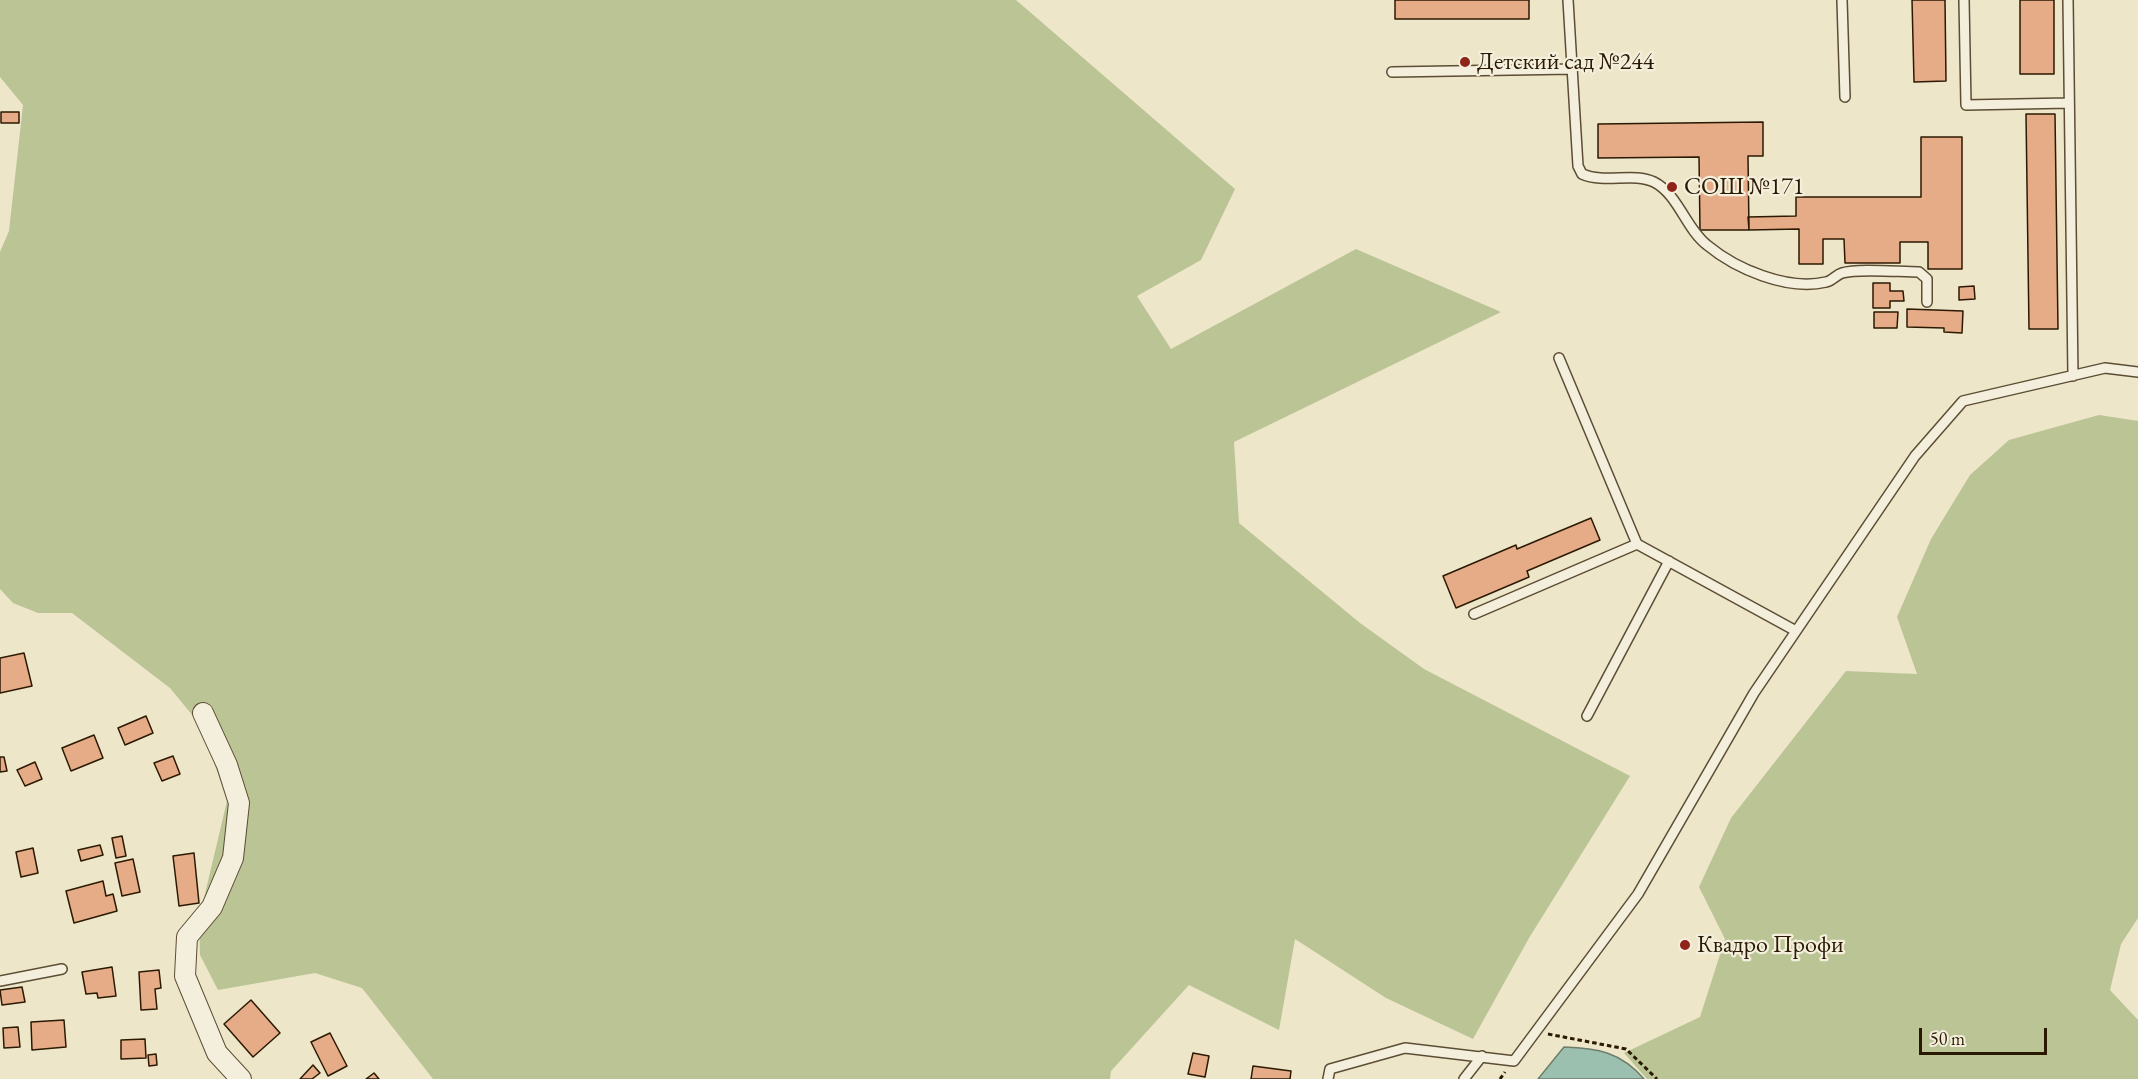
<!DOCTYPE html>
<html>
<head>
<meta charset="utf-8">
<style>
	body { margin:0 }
	#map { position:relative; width:2138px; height:1079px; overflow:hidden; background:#eee6c9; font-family:"EB Garamond",serif }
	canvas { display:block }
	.scale { position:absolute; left:1919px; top:1028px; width:128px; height:27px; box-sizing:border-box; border:3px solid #2b1a02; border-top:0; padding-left:8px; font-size:18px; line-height:21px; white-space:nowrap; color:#2b1a02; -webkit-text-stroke:4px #f4efdc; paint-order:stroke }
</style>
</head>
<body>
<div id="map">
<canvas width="2138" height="1079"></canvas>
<div class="scale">50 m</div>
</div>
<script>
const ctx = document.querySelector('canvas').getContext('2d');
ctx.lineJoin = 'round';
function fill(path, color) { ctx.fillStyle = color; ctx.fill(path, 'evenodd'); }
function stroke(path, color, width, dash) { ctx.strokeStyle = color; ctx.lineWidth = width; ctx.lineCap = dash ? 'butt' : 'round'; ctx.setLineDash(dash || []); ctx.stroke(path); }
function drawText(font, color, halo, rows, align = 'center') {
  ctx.font = font + ' "EB Garamond",serif'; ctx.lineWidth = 4.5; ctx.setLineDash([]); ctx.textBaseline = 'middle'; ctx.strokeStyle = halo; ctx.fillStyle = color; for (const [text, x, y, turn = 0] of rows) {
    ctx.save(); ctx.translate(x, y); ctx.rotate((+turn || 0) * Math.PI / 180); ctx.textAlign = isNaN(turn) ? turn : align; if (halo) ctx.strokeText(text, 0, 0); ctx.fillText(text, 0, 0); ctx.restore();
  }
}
const green = new Path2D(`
	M0,0H1016L1235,189L1201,260L1137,296L1171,349L1356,249L1501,312L1234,442L1239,523L1360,623L1424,669L1630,776L1529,938L1473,1039L1386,998L1295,939L1279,1030L1189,985L1111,1071L1110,1079H433L362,988L315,973L218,990L200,955L199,919L227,801L202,727L170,688L72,613H38L13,603L0,589V252L9,231L23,105L0,77Z
	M2099,415L2138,421V918L2121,944L2110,990L2138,1020V1079H1647L1624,1053L1700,1017L1725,939L1699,887L1731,818L1846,671L1917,674L1897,617L1931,539L1970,475L2009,440Z`);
const water = new Path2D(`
	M1564,1047C1597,1048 1621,1052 1644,1079H1538Z`);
const building = new Path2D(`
	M1395,0H1529V19H1395Z
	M1912,0H1945L1946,81L1914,82Z
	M2020,0H2054V74H2020Z
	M1,112H19V123H1Z
	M2026,114H2055L2058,329H2029Z
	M1763,122V156H1748L1749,230H1700L1699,157L1598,158V124Z
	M1921,137H1962V269H1928V242H1900V263H1845L1844,239H1823V264H1799V229L1749,230L1748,217L1796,216V197H1921Z
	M1873,283H1890V291H1903L1904,301H1890V308H1873Z
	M1974,286L1975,299L1959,300V287Z
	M1907,309L1963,311L1962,333L1944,332V328L1907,327Z
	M1874,312H1898L1897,328H1874Z
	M1591,518L1600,540L1527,571L1529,577L1456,608L1443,576L1516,545L1517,549Z
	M24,653L32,686L0,693V658Z
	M146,716L153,733L125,745L118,728Z
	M94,735L103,758L71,771L62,748Z
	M173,756L180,774L162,781L154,763Z
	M0,757H4L7,771L0,772Z
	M35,762L42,779L25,786L17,770Z
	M122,836L126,856L116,858L112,838Z
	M100,845L103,855L81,861L78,850Z
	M33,848L38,873L21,877L16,852Z
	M194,853L199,903L179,906L173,856Z
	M133,859L140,892L122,896L115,863Z
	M103,881L106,896L113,894L117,911L74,923L66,891Z
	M112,967L116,996L98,998L97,993L86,994L82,972Z
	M159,970L161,988L155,989L157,1009L141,1010L139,972Z
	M22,987L25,1002L2,1005L0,990Z
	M251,1000L280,1033L253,1057L224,1024Z
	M64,1020L66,1047L32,1050L31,1022Z
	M18,1027L20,1047L4,1048L3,1028Z
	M330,1033L347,1066L328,1076L311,1042Z
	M145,1039L146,1058L121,1059V1040Z
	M1193,1053L1209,1056L1205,1077L1188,1074Z
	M156,1054L157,1065L149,1066L148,1055Z
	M313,1065L320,1073L312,1079H300Z
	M1253,1066L1291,1071L1290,1079H1251Z
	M374,1073L379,1079H366Z`);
const path = new Path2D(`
	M1548,1034L1626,1049L1657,1079
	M1500,1079L1505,1072`);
const lane = new Path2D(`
	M1568,0L1578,166L1582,174C1605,184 1633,172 1654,182C1678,194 1686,229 1707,245C1736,269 1787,291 1826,282C1832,281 1836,275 1842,273C1858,268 1900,272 1919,272L1927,279V302
	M1842,0L1845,97
	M1964,0L1966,105L2069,103
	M2068,0L2073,376
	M1392,72L1572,69
	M1559,358L1637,544L1796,631
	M1474,614L1637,544
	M1587,716L1669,561
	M0,981L62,969
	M1328,1079L1330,1069L1405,1048L1514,1061L1638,894L1754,693L1915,456L1963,401L2105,368L2138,372
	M1464,1079L1482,1056`);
const street = new Path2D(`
	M203,713L227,765L239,803L233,858L212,907L187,937L185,976L217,1053L241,1079`);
const markers = [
	[1465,62,6,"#8f2418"],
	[1672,187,6,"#8f2418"],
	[1685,945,6,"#8f2418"]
];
const poiNames = [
	["Детский сад №244",1477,62],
	["СОШ №171",1684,187],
	["Квадро Профи",1697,945]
];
fill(green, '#bac495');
fill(water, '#9bc0b0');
stroke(water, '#6e7e6a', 1.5);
fill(building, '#e6ab87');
stroke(building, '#2b1a02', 1.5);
stroke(lane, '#5c4d34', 12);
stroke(street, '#5c4d34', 22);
stroke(path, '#2b1a02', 3, [4.5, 3]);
stroke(lane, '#f4efdc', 9);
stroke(street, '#f4efdc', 20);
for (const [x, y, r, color] of markers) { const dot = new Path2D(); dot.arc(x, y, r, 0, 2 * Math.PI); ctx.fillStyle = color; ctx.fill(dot); stroke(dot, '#f4efdc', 2); }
drawText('24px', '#2b1a02', '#f4efdc', poiNames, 'left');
</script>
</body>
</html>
